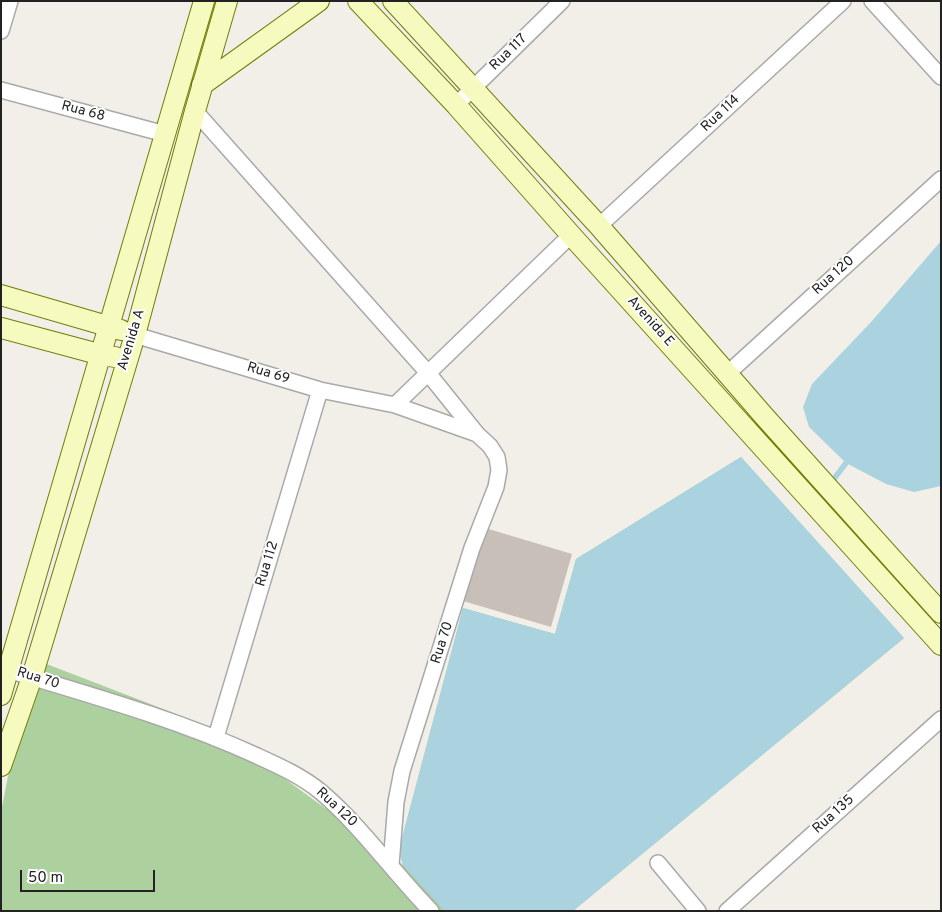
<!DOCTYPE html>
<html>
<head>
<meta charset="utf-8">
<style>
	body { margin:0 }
	#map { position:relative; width:942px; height:912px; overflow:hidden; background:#f2efe9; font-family:Overpass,sans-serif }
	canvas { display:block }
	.frame { position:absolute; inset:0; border:2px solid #222; pointer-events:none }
	.scale { position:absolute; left:20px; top:870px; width:135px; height:22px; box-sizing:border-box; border:2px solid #222; border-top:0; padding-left:6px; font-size:15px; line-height:18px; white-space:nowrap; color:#222; -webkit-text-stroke:4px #fff; paint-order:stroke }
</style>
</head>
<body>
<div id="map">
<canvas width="942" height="912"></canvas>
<div class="frame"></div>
<div class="scale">50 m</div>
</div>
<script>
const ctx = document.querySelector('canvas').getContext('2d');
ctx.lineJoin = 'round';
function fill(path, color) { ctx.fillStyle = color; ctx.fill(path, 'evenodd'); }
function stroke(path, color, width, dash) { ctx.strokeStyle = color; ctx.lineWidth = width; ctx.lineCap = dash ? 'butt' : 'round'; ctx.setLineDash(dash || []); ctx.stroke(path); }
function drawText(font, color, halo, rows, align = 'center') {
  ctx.font = font + ' Overpass,sans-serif'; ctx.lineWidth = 4; ctx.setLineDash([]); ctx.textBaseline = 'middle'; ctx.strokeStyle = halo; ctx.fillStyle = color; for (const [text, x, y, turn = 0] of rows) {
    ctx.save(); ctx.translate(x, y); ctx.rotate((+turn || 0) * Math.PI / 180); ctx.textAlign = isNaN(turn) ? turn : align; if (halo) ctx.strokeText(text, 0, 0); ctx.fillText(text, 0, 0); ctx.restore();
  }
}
const forest = new Path2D(`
	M741,457L904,638L573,911H1V812L31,658L218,730L403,865L400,853L401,842L463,608L555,634L576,559Z`);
const water = new Path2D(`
	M941,241V486L914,492L886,484L846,463L809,427L803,407L812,384L872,321Z
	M741,457L904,638L573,911H445L403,865L400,853L401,842L463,608L555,634L576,559Z`);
const stream = new Path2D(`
	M830,484L846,463`);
const building = new Path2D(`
	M482,527L572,554L551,627L463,601Z`);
const street = new Path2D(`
	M872,1L941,77
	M1,31L10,1
	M1,90L165,134
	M456,105L562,1
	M195,111L428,373L477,434
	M599,226L843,1
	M135,335L320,390L395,405L477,434L490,446L497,457L499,470L496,487L472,548L402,771L396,802L391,865
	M727,374L941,179
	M395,405L571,235
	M1,668C86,694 174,718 255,755C277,765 302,776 321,792C362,827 393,872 431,911
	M216,737L320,390
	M658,863L698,911
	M727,911L941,719`);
const secondary = new Path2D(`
	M358,1L456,105L571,235L941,645
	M393,1L599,226L764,416L941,613
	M202,85L319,1
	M1,295L121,330
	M1,328L102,355L115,357
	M1,695L204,1
	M1,766L32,677L135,335L195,111L227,1`);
const streetNames = [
	["Rua 117",509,53,-44],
	["Rua 68",83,112,15],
	["Rua 114",721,114,-43],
	["Rua 120",834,276,-42],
	["Avenida E",650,322,48],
	["Avenida A",132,340,-73],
	["Rua 69",268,374,17],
	["Rua 112",268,564,-73],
	["Rua 70",443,643,-72],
	["Rua 70",38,679,17],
	["Rua 120",336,808,43],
	["Rua 135",834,815,-42]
];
fill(forest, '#add19e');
fill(water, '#aad3df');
stroke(stream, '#aad3df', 5.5);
fill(building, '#c7bfb8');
stroke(street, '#a9a9a9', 18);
stroke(secondary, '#707d05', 22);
stroke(street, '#fff', 15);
stroke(secondary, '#f7fabf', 20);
drawText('14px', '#222', '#fff', streetNames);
</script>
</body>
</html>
